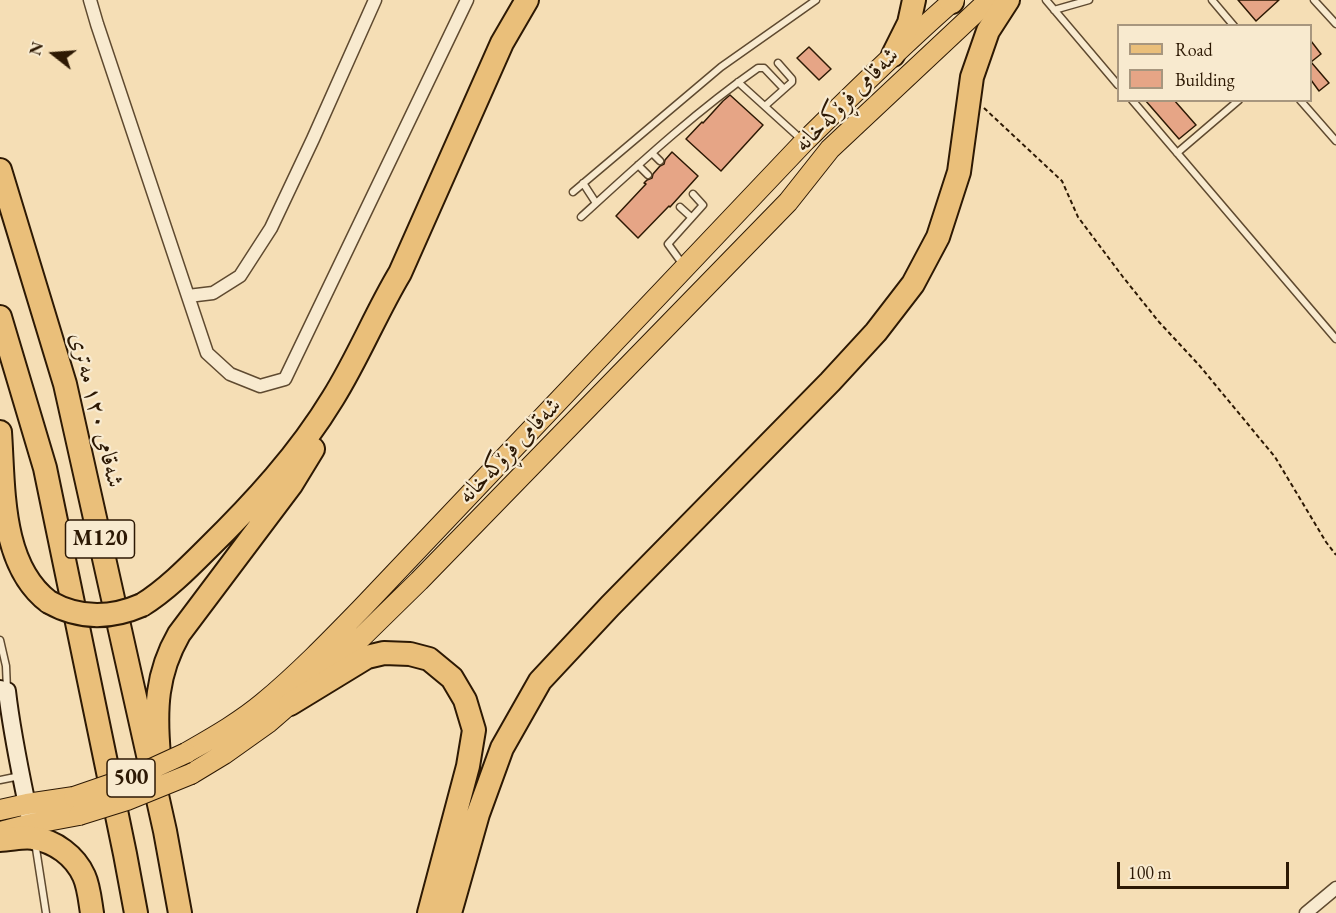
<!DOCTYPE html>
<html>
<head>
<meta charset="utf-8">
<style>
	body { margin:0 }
	#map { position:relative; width:1336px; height:913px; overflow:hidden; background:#f5deb5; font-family:"EB Garamond",serif }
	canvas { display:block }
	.legend { position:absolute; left:1117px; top:24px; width:195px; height:78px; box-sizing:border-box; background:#f8eacf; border:2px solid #a7967e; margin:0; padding:8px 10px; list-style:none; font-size:18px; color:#2d1904 }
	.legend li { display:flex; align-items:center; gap:12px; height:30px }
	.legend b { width:30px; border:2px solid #a7967e }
	.north { position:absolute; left:24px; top:24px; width:60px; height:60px; -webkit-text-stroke:4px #f8eacf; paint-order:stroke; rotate:287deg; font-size:16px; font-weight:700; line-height:24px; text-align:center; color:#2d1904 }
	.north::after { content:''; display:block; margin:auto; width:21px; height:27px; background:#2d1904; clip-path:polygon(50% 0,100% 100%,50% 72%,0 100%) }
	.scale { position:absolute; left:1117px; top:862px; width:172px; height:27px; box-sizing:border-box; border:3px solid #2d1904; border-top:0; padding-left:8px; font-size:18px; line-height:21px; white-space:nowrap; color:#2d1904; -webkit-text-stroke:4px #f8eacf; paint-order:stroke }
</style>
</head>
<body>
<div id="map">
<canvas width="1336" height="913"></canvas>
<ul class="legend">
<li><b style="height:8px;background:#eabf7a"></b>Road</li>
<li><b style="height:16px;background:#e6a586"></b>Building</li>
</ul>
<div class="north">N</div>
<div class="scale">100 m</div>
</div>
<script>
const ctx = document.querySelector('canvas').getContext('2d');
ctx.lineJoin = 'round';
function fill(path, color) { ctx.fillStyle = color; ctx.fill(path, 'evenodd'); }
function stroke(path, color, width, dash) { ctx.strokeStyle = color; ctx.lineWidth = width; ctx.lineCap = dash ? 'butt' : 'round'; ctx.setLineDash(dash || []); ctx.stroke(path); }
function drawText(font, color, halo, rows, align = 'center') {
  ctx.font = font + ' "EB Garamond",Amiri,serif'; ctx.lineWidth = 4.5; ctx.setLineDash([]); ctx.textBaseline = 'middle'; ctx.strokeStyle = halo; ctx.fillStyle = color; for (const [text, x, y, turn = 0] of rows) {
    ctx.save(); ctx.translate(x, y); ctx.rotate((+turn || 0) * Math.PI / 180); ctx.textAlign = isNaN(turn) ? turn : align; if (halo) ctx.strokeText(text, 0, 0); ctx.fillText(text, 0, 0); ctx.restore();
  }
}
const building = new Path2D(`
	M1238,0H1279L1256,21Z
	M1311,41L1321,54L1311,62L1329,83L1319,91L1311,80Z
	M809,47L831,69L819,80L797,58Z
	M730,95L763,125L721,171L686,139L702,122L703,123L723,101Z
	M1145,100H1174L1196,125L1179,139Z
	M672,152L698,176L670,207L669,206L638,238L616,216L646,184L644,183L647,180L652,178L653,174L660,166L664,164L665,160Z`);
const path = new Path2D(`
	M984,108L1062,181L1078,217L1123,277L1159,322L1199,365L1275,457L1326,542L1336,555`);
const lane = new Path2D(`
	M1046,0L1118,85
	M1212,0L1234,26
	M1314,0L1336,24
	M1054,10L1089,0
	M738,82L802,140
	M1132,100L1336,339
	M1300,100L1336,141
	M765,106L792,82V79L778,63
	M652,153L660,161
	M1177,153L1239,100
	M638,165L648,175
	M583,183L596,203
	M573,192L721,67L816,0
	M680,207L691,217
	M581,217C638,165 695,112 758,68H764L784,89
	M684,266L668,244L703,205L693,194
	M0,640L6,666L7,690
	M0,780L20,776
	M35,842L46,913`);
const street = new Path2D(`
	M90,0L97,24L207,353L230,374L260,386L285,379L467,0
	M188,296L213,293L240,276L271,228L313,139L375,0
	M1306,913L1336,888`);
const secondary = new Path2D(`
	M0,689L7,691C12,736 22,780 31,824`);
const primary = new Path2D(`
	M186,753C212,738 239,723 263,703C298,674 330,641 362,608L804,142C853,94 902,45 954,0
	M191,774L224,754L269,722L322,676L419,581L788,202L830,149L989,0
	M0,810L27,804L74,797
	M0,832L31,824L79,815`);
const highway = new Path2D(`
	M950,0L952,2
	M893,55L909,23L914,0
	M0,170L65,384L165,831L180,913
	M0,317L45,468L125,854L136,913
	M0,432C4,488 0,565 49,602
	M142,605C165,591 188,568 207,549C254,503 299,454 333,398C358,358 376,313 400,273L502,43L527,0
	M290,704L367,657L384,653L410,654L429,659L452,678L465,700L474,730L468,766L429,913
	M159,755C155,710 156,674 179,634L291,485L313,449
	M0,840C11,840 23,836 33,838C55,841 75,856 84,876C89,887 90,901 92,913
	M450,913L478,814L502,748L540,681L610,606L830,382L876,332L913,284L938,237L959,172L972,77L988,31L1008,0`);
const primaryBridge = new Path2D(`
	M74,797L138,775L186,753
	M79,815L127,800L191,774`);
const highwayBridge = new Path2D(`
	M49,602C79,619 110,619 142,605`);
const shields = [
	[100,539,69],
	[131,778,48]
];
const shieldNames = [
	["M120",100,539],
	["500",131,778]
];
const streetNames = [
	["شەقامی فڕۆکەخانە",847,100,-45],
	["شەقامی ١٢٠ مەتری",96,410,76],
	["شەقامی فڕۆکەخانە",510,451,-46]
];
fill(building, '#e6a586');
stroke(building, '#2d1904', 1.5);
stroke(lane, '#5f4a30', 9);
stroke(street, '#5f4a30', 15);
stroke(secondary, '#2d1904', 20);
stroke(primary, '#2d1904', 22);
stroke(highway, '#2d1904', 26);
stroke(path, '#2d1904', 2, [4.5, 3]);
stroke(lane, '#f8eacf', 6);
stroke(street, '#f8eacf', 12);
stroke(secondary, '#f8eacf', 16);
stroke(primary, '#eabf7a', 20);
stroke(highway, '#eabf7a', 22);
stroke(primaryBridge, '#2d1904', 22, []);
stroke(highwayBridge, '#2d1904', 26, []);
stroke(primaryBridge, '#eabf7a', 20);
stroke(highwayBridge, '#eabf7a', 22);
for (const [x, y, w] of shields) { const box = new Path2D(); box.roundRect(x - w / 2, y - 19, w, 38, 4.5); ctx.fillStyle = '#f8eacf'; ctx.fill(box); stroke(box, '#2d1904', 1.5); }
drawText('bold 22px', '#2d1904', null, shieldNames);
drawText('24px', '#2d1904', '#f8eacf', streetNames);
</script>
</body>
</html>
